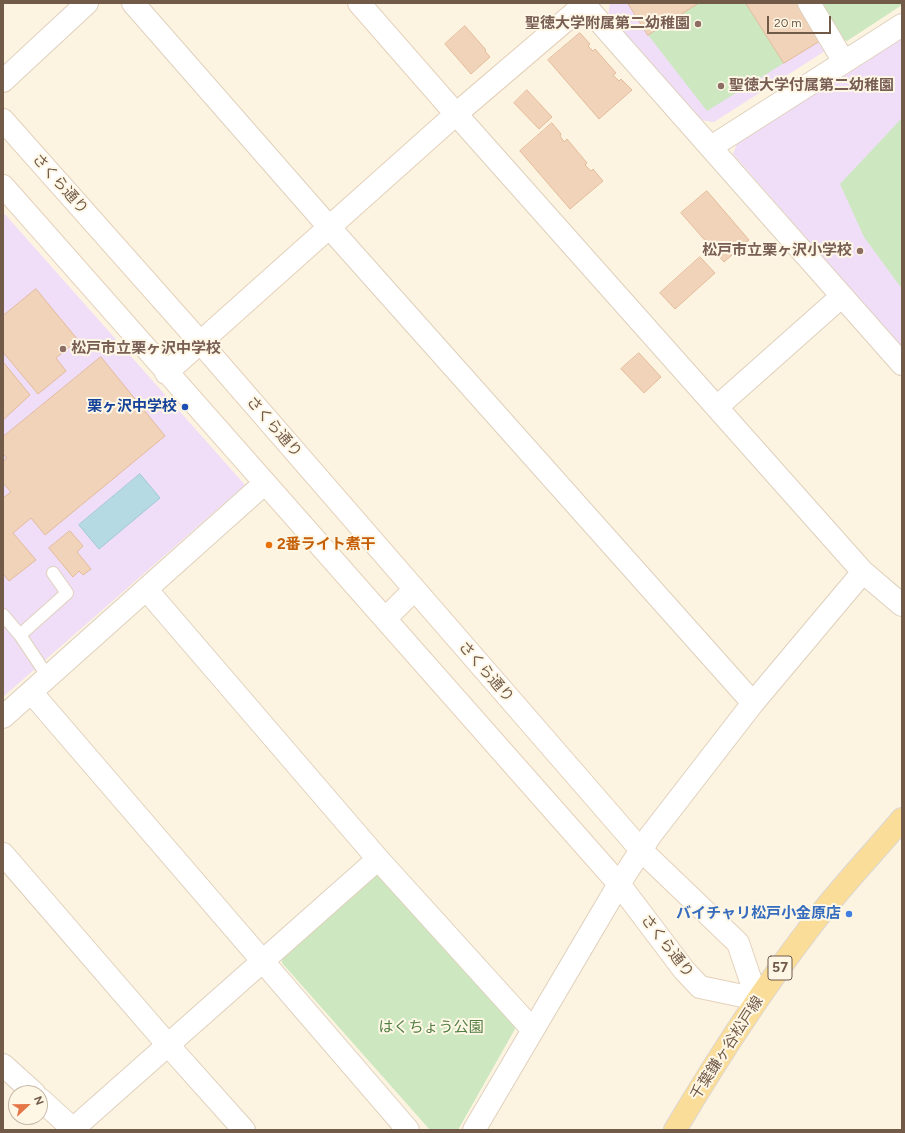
<!DOCTYPE html>
<html>
<head>
<meta charset="utf-8">
<style>
	body { margin:0 }
	#map { position:relative; width:905px; height:1133px; overflow:hidden; background:#fcf3e1; font-family:Figtree,sans-serif }
	canvas { display:block }
	.frame { position:absolute; inset:0; border:4px solid #725a48; pointer-events:none }
	.north { position:absolute; left:8px; top:1085px; width:40px; height:40px; box-sizing:border-box; background:#fff7e6; border:1px solid #c7b8a7; border-radius:50%; rotate:68deg; font-size:11px; font-weight:700; line-height:16px; text-align:center; color:#725a48 }
	.north::after { content:''; display:block; margin:auto; width:14px; height:18px; background:#e47647; clip-path:polygon(50% 0,100% 100%,50% 72%,0 100%) }
	.scale { position:absolute; left:767px; top:16px; width:64px; height:18px; box-sizing:border-box; border:2px solid #725a48; border-top:0; padding-left:5px; font-size:12px; line-height:14px; white-space:nowrap; color:#725a48; -webkit-text-stroke:3px #fff7e6; paint-order:stroke }
</style>
</head>
<body>
<div id="map">
<canvas width="905" height="1133"></canvas>
<div class="frame"></div>
<div class="north">N</div>
<div class="scale">20 m</div>
</div>
<script>
const ctx = document.querySelector('canvas').getContext('2d');
ctx.lineJoin = 'round';
function fill(path, color) { ctx.fillStyle = color; ctx.fill(path, 'evenodd'); }
function stroke(path, color, width, dash) { ctx.strokeStyle = color; ctx.lineWidth = width; ctx.lineCap = dash ? 'butt' : 'round'; ctx.setLineDash(dash || []); ctx.stroke(path); }
function drawText(font, color, halo, rows, align = 'center') {
  ctx.font = font + ' Figtree,"Noto Sans JP",sans-serif'; ctx.lineWidth = 4; ctx.setLineDash([]); ctx.textBaseline = 'middle'; ctx.strokeStyle = halo; ctx.fillStyle = color; for (const [text, x, y, turn = 0] of rows) {
    ctx.save(); ctx.translate(x, y); ctx.rotate((+turn || 0) * Math.PI / 180); ctx.textAlign = isNaN(turn) ? turn : align; if (halo) ctx.strokeText(text, 0, 0); ctx.fillText(text, 0, 0); ctx.restore();
  }
}
const education = new Path2D(`
	M610,3H802L825,51L714,122L701,120L608,16Z
	M902,38V348L733,154L738,141Z
	M3,212L245,485L3,697Z`);
const green = new Path2D(`
	M699,3H746L784,63L707,111L648,35Z
	M817,3H902V5L847,41L838,38Z
	M902,118V289L864,237L840,184Z
	M380,870L514,1019L515,1029L458,1130H430L282,963V950Z`);
const water = new Path2D(`
	M140,474L160,498L99,549L79,525Z`);
const building = new Path2D(`
	M628,3H699L648,35Z
	M746,3H797L820,41L784,63Z
	M465,26L486,50L485,51L490,57L471,74L445,44Z
	M580,33L590,44L588,46L593,51L595,49L616,73L613,75L619,81L621,79L632,90L599,119L548,60Z
	M527,90L552,117L539,129L514,103Z
	M552,123L561,134L560,136L564,142L567,139L587,163L585,165L591,171L593,169L603,181L570,209L520,151Z
	M707,191L749,240L724,262L681,213Z
	M700,257L715,273L675,309L660,293Z
	M36,289L78,340L56,358L66,371L38,394L3,352V316Z
	M639,353L661,377L644,393L621,369Z
	M101,357L165,436L45,535L31,518L13,533L36,560L9,581L3,574V498L11,492L3,483V461L7,458L3,454V437Z
	M3,362L30,395L3,420Z
	M70,531L83,546L77,552L91,569L83,575L79,571L73,577L49,548Z`);
const lane = new Path2D(`
	M3,615L20,635L48,677
	M20,635L67,593L53,573`);
const street = new Path2D(`
	M133,3L329,227L753,703L650,836L641,850
	M583,3L902,364
	M809,3L844,62
	M3,81L87,3
	M456,114L863,572L902,605
	M711,147L902,25
	M717,407L842,296
	M146,589L378,859L533,1030
	M31,692L408,1130
	M753,703L863,572
	M3,717L265,483
	M3,854L168,1045L244,1130
	M3,1065L34,1093
	M40,1099L74,1130
	M73,1129L378,859
	M474,1130L619,884`);
const secondary = new Path2D(`
	M359,3L456,114
	M3,120L200,342L641,850L738,943L757,999
	M3,186L619,884L684,970L700,987L757,999
	M166,373L456,114L586,3
	M385,619L414,590
	M619,884L641,850`);
const primary = new Path2D(`
	M675,1130C716,1061 759,994 808,930C837,891 871,856 902,819`);
const markers = [
	[698,24,4,"#8d6e63"],
	[721,86,4,"#8d6e63"],
	[860,251,4,"#8d6e63"],
	[63,349,4,"#8d6e63"],
	[185,407,4,"#1a4fb4"],
	[269,545,4,"#e8710a"],
	[849,914,4,"#3f7fe0"]
];
const shields = [
	[780,968,24]
];
const shieldNames = [
	["57",780,968]
];
const educationNames = [
	["聖徳大学附属第二幼稚園",690,24],
	["聖徳大学付属第二幼稚園",729,86,"left"],
	["松戸市立栗ヶ沢小学校",852,251],
	["松戸市立栗ヶ沢中学校",71,349,"left"]
];
const streetNames = [
	["さくら通り",60,184,48],
	["さくら通り",274,427,49],
	["さくら通り",486,672,49],
	["さくら通り",667,946,52],
	["千葉鎌ヶ谷松戸線",727,1048,-57]
];
const transitNames = [
	["栗ヶ沢中学校",177,407]
];
const foodNames = [
	["2番ライト煮干",277,545]
];
const shopNames = [
	["バイチャリ松戸小金原店",841,914]
];
const parkNames = [
	["はくちょう公園",431,1028]
];
fill(education, '#f0def8');
fill(green, '#cde8c0');
fill(water, '#b6dae4');
stroke(water, '#9cc9d6', 1);
fill(building, '#f0d3b9');
stroke(building, '#e3bb99', 1);
stroke(lane, '#dfd0bd', 14);
stroke(street, '#dfd0bd', 24);
stroke(secondary, '#e4d1bb', 24);
stroke(primary, '#ddd7d3', 24);
stroke(lane, '#fff', 12);
stroke(street, '#fff', 22);
stroke(secondary, '#fff', 22);
stroke(primary, '#fadd99', 22);
for (const [x, y, r, color] of markers) { const dot = new Path2D(); dot.arc(x, y, r, 0, 2 * Math.PI); ctx.fillStyle = color; ctx.fill(dot); stroke(dot, '#fff7e6', 1.5); }
for (const [x, y, w] of shields) { const box = new Path2D(); box.roundRect(x - w / 2, y - 12, w, 24, 3); ctx.fillStyle = '#fff7e6'; ctx.fill(box); stroke(box, '#725a48', 1); }
drawText('bold 14px', '#725a48', null, shieldNames);
drawText('bold 15px', '#785e54', '#fff7e6', educationNames, 'right');
drawText('15px', '#725a48', '#fff7e6', streetNames);
drawText('bold 15px', '#164399', '#fff7e6', transitNames, 'right');
drawText('bold 15px', '#c56008', '#fff7e6', foodNames, 'left');
drawText('bold 15px', '#366cbe', '#fff7e6', shopNames, 'right');
drawText('15px', '#507d43', '#fff7e6', parkNames);
</script>
</body>
</html>
